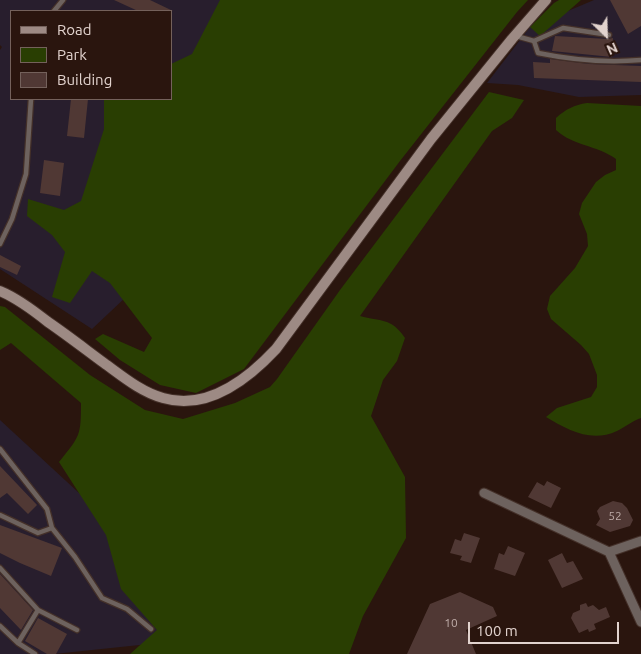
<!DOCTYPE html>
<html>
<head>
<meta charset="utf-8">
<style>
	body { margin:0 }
	#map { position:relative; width:641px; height:654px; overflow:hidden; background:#2a150e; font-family:Ubuntu,sans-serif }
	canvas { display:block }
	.legend { position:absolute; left:10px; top:10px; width:162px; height:90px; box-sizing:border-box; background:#2a150e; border:1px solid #74615b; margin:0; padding:6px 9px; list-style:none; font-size:15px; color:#e2d3ce }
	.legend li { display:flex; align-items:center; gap:10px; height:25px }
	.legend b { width:25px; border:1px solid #74615b }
	.north { position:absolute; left:581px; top:10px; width:50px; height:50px; -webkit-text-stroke:4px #2a150e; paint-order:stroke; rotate:156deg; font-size:14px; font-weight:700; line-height:20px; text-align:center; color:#e2d3ce }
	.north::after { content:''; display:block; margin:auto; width:18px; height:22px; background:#e2d3ce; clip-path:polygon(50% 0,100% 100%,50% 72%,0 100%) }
	.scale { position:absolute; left:468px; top:622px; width:151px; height:22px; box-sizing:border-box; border:2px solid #e2d3ce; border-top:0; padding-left:6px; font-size:15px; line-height:18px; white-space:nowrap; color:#e2d3ce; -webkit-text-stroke:4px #2a150e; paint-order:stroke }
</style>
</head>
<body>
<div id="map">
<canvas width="641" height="654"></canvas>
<ul class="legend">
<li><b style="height:6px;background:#9d8a84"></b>Road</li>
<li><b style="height:14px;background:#293e02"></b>Park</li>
<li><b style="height:14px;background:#503834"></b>Building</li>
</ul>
<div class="north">N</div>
<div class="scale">100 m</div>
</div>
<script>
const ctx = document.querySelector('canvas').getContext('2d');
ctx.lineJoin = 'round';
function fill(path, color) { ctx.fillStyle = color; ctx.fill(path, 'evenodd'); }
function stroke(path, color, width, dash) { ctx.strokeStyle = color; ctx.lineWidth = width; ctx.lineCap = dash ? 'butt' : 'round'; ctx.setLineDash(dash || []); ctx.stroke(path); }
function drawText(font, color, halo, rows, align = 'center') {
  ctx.font = font + ' Ubuntu,sans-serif'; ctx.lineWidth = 4; ctx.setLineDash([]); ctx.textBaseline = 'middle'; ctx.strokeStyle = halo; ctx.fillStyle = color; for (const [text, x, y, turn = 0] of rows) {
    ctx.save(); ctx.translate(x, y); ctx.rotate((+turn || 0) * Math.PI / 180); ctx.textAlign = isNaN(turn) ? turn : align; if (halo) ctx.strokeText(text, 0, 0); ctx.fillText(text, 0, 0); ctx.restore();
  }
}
const industrial = new Path2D(`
	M0,0H254L144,280L92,329L0,269V50L2,47L0,45ZM11,11H171V99H11Z
	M594,0H641V95L579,97L518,85L487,83L530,27Z
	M0,420L105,517L171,623L149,644L54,654H0Z`);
const green = new Path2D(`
	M220,0H528L517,12L400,161L244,369L196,393L160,385L120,360L95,339L103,334L144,352L152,338L110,283L92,271L70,303L52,297L65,252L52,235L27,216L28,199L64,210L81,201L104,129V99H171V64L192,54Z
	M559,0H581L540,36L530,27L554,3Z
	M489,92L524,100L512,118L492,131L360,316C381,322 391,317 405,338L397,361L383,380L371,416L405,477L406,538L363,616L349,654H130L157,630L121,589L106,535L59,462C80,436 81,436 81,403L11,343L0,350V306L5,307L90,375L145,410L183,419L235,403L270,387L277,379L340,290Z
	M587,103L641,106V418C632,421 625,427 617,431C591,443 568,430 546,417L557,408L591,397L597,387V375L589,354L581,345L551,319L547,309L550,296L575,268L588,246L587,234L579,214L582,203L596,182L605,175L616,170V159C597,145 573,146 556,130V118C566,109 574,105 587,103Z`);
const building = new Path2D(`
	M114,0H150L173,11H138Z
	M610,0H641V26L628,34Z
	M555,36L608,39L613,38L612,57L552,51Z
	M550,59L589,64L641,66V82L534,78L533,62L550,63Z
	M71,99H88L84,138L67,136Z
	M44,160L64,163L60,196L40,193Z
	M0,255L21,266L17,275L0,267Z
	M0,466L37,505L28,514L7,493L0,498Z
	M547,481L561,488L551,508L528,497L537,482L544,486Z
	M613,501L622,503L627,508L633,520L630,526L610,532L596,525L600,519L597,511L600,507Z
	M0,525L62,548L51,576L20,563L0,553Z
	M464,533L480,538L471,563L460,560L462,556L450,553L455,539L461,541Z
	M508,546L525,553L515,576L494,569L499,553L504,555Z
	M562,553L567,563L573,561L583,579L562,588L548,560Z
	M0,574L33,610L21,630L0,608Z
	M460,592L493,607L497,616L466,630L476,654H407L430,604Z
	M586,603L588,607L593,605L599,610L606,607L610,617L594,624L596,629L589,632L588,629L579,633L571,618L573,613L580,610V605Z
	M38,618L67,634L56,654H47L25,641Z`);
const lane = new Path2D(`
	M54,11L63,0
	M516,36L534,41L538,53C572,60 606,63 641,60
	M534,41L563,28L609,35
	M0,244L12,219L26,174L31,99
	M0,449L47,509L52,528L38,533L0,515
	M52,528L75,557L102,598L127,609L151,629
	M0,568L38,610L18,643L0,626
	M38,610L77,630
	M18,643L35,654`);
const street = new Path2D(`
	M484,493L609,552L641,541
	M609,552L641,622`);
const secondary = new Path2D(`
	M0,291C17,298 33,310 48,322C67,335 85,349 104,363C122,376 141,392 163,398C207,411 248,379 276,349L431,139L512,39L546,0`);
const numberNames = [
	["52",615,516],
	["10",451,623]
];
fill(industrial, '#281e2d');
fill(green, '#293e02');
fill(building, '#503834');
stroke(lane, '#443029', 7);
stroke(street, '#443029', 11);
stroke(secondary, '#443029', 12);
stroke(lane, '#6d625e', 4.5);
stroke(street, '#6d625e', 9);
stroke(secondary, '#9d8a84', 10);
drawText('12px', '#beaca8', null, numberNames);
</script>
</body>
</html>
